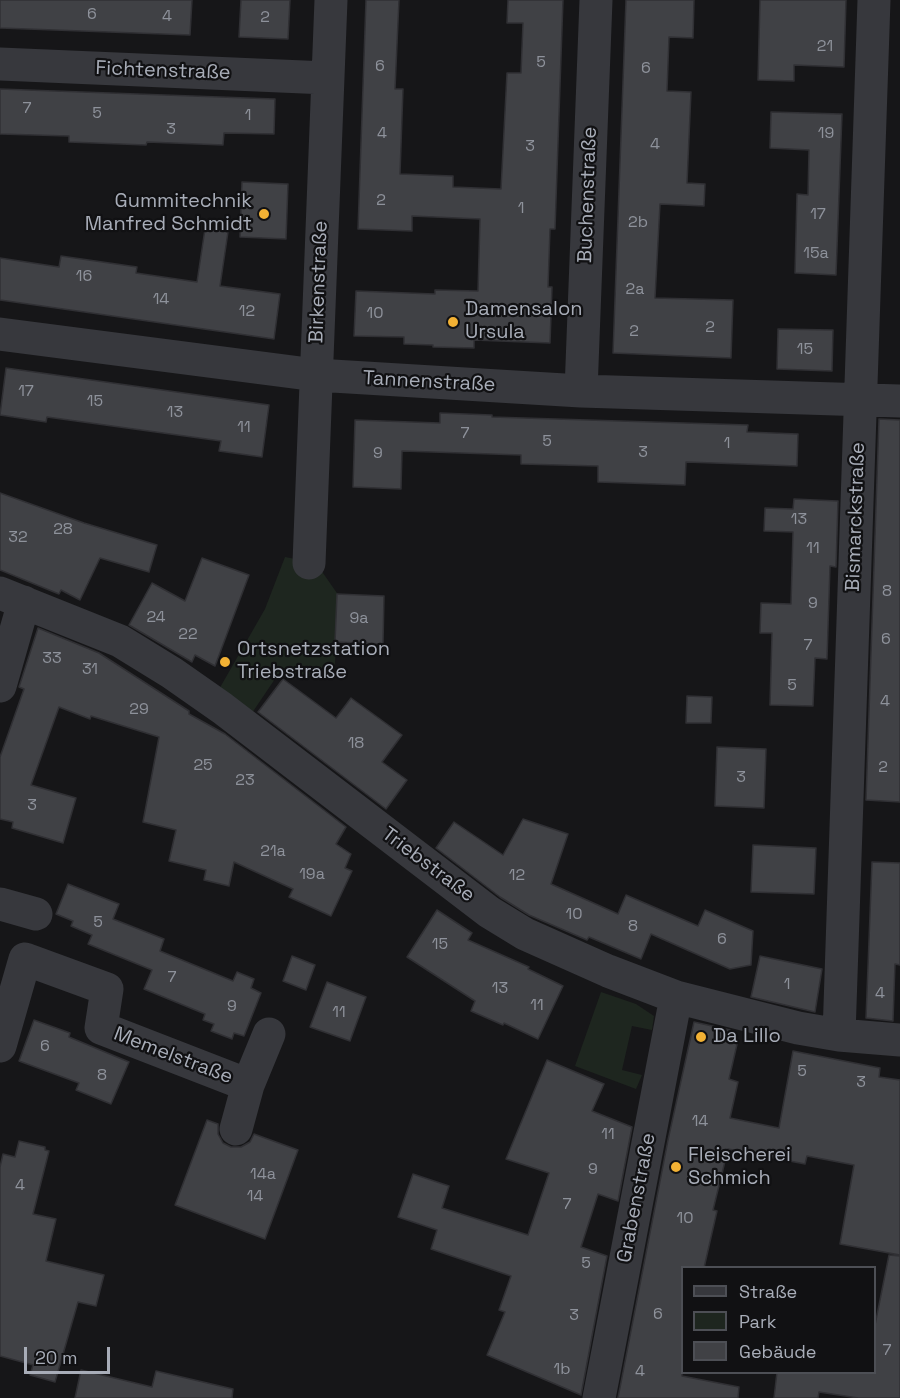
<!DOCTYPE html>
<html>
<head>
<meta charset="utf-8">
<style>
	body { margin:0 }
	#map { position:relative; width:900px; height:1398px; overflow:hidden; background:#161618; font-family:"Space Grotesk",sans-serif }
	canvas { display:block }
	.legend { position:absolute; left:681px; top:1266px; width:195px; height:108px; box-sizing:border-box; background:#111113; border:2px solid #4d4f55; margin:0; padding:8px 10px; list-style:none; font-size:18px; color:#a8adb8 }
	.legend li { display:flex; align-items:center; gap:12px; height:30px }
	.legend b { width:30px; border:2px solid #4d4f55 }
	.scale { position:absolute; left:24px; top:1347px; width:86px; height:27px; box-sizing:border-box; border:3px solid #a8adb8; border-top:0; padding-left:8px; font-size:18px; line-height:21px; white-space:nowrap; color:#a8adb8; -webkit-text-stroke:4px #111113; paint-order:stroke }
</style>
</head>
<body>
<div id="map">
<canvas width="900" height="1398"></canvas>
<ul class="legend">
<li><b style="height:8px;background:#37383d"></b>Straße</li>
<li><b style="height:16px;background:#1e261f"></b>Park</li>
<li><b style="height:16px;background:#404145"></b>Gebäude</li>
</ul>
<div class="scale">20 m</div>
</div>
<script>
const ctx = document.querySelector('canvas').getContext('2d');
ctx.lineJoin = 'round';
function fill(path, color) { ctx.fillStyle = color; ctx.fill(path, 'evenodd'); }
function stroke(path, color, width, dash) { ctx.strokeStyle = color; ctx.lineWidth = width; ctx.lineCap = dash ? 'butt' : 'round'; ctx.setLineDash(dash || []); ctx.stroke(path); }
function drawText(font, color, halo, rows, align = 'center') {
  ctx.font = font + ' "Space Grotesk",sans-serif'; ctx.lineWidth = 4.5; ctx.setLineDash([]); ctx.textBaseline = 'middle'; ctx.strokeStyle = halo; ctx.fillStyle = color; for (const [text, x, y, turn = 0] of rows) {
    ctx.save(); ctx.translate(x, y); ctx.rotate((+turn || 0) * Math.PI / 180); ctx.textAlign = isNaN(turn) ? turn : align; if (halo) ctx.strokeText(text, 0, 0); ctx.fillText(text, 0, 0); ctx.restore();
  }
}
const green = new Path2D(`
	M285,557L316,563L339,596L334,679L279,673L252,713L218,691L265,609Z
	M601,992L636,1004L654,1016L652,1030L632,1026L622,1070L642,1075L636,1089L575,1066Z`);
const building = new Path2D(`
	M0,0H192L190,35L0,28Z
	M241,0H290L288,39L239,37Z
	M366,0H399L395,89H403L400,174L453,176V187L501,189L507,73H521L523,23H507L508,0H563L555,229H550L548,287H552L550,343L474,340V348L433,347V345L404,344V337L354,336L356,291L435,294V290L478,291L480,219L412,216V231L358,229Z
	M626,0H694L693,38L669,37L667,91L691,92L687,183L705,184L704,206L660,204L655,298L733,300L731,358L613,353Z
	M760,0H846L844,67L794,65V81L758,80Z
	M0,89L275,99L274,134L224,133L223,145L147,142L146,145L69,142V136L0,134Z
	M771,112L842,114L836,275L795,273L797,194L808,195L809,150L770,148Z
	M242,182L288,184L286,239L240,237Z
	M205,229L228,232L220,286L280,294L274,339L0,300V258L59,267L61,256L137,267L136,273L197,282Z
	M778,329L833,330L832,371L777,369Z
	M6,368L269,405L262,457L219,451L221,441L47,417L46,422L0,415Z
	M440,413L492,415V417L748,425L747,432L798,434L797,466L686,462L685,485L598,482V466L521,464V455L402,451L401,489L353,487L355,420L440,423Z
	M879,419L900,420V802L866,800Z
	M0,493L84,523L157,545L149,572L100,558L80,600L61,590L59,594L0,570Z
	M794,499L838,501L836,567L830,566L827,659L815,658L813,706L770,705L772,633H760L761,603L791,604L793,532L764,531L765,508L793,509Z
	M202,558L249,575L215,666L195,655L192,662L129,625L152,583L185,601Z
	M337,594L384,596L383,644L335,642Z
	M38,628L99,653L189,711V714L225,734L346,827L336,844L351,854L345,868L352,871L331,916L289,897L293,889L234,862L229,886L204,880L206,870L169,861L176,830L143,822L159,737L91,716L90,719L59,707L31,785L76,798L63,843L12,828L13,822L0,819V757L24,689L19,687Z
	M283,679L336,718L351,698L402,735L382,762L407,780L386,809L258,712Z
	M687,696L712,697L711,723H686Z
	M717,747L766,749L764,808L715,806Z
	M523,819L568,834L551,884L618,914L626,895L698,926L705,910L753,931L751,965L730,969L651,934L641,959L589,937L587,940L529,915L500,897L436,848L454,822L503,855Z
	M753,845L816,848L814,894L751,892Z
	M872,862L900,863V965L895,964L893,1021L866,1018Z
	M68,884L119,904L113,919L164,939L160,951L233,981L237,972L254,979L251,988L261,993L244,1036L234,1033L232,1039L211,1031L214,1024L203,1020L205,1014L144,989L152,970L88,944L92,935L71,926L73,921L56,914Z
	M437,910L472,933L468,940L529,967L528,969L563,986L538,1039L504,1023L503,1025L471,1011L475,1001L407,957Z
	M292,956L315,965L306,990L283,981Z
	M760,956L822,969L815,1012L751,997Z
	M327,982L366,997L350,1041L310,1027Z
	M34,1020L70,1033L69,1037L129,1062L111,1104L76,1090L79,1083L19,1061Z
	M694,1022L730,1030L729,1038L738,1040L729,1079L738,1082L730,1118L779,1128L793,1051L880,1068L879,1077L900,1080V1255L840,1244L854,1165L807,1156L805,1164L728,1149L713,1210L717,1211L704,1268H682V1376L739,1387L738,1398H618L668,1140Z
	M547,1060L604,1084L592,1111L632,1127L618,1201L598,1194L581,1247L607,1256L581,1395L487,1355L505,1312L499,1310L511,1276L431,1249L437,1230L398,1217L413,1174L449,1186L442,1208L528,1235L549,1173L506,1159Z
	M207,1120L218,1124V1134L223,1143L231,1147H241L250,1142L254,1134L298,1150L265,1239L175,1205Z
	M19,1141L45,1147V1150L49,1151L33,1214L56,1219L46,1261L104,1275L96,1306L78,1302L55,1382L30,1375L33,1365L0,1356V1167L3,1154L15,1157Z
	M889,1255L900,1256V1398H858L819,1392L818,1398H774L777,1372H874V1330Z
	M81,1370L152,1387L156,1371L233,1389L232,1398H75Z`);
const minor = new Path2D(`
	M0,64L327,78
	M0,334L316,375L581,391L900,401
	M581,391L596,0
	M309,563L331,0
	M0,593L120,641L172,673L222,708L489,912L525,934L608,971L676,997L798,1028L839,1035L900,1040
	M0,686L24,602
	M0,904L36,914
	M839,1035L874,0
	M0,1046L25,959L107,989L101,1028L248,1085
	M236,1129L248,1085L269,1034
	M599,1398L676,997`);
const markers = [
	[264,214,6,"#f2b134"],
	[453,322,6,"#f2b134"],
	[225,662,6,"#f2b134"],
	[701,1037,6,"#f2b134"],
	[676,1167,6,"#f2b134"]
];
const numberNames = [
	["6",92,15],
	["4",167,17],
	["2",265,18],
	["21",825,47],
	["5",541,63],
	["6",380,67],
	["6",646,69],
	["7",27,109],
	["5",97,114],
	["1",248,116],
	["3",171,130],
	["4",382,134],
	["19",826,134],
	["4",655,145],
	["3",530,147],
	["2",381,201],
	["1",521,209],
	["17",818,215],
	["2b",638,223],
	["15a",816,254],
	["16",84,277],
	["2a",635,290],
	["14",161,300],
	["12",247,312],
	["10",375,314],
	["2",710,328],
	["2",634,332],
	["15",805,350],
	["17",26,392],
	["15",95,402],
	["13",175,413],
	["11",244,428],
	["7",465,434],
	["5",547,442],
	["1",727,444],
	["3",643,453],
	["9",378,454],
	["13",799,520],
	["28",63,530],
	["32",18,538],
	["11",813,549],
	["8",887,592],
	["9",813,604],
	["24",156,618],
	["9a",359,619],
	["22",188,635],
	["6",886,640],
	["7",808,646],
	["33",52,659],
	["31",90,670],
	["5",792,686],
	["4",885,702],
	["29",139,710],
	["18",356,744],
	["25",203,766],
	["2",883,768],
	["3",741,778],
	["23",245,781],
	["3",32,806],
	["21a",273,852],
	["19a",312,875],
	["12",517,876],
	["10",574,915],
	["5",98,923],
	["8",633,927],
	["6",722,940],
	["15",440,945],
	["7",172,978],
	["1",787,985],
	["13",500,989],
	["4",880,994],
	["11",537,1006],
	["9",232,1007],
	["11",339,1013],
	["6",45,1047],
	["5",802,1072],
	["8",102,1076],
	["3",861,1083],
	["14",700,1122],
	["11",608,1135],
	["9",593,1170],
	["14a",263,1175],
	["4",20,1186],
	["14",255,1197],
	["7",567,1205],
	["10",685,1219],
	["5",586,1264],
	["6",658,1315],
	["3",574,1316],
	["7",887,1351],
	["1b",562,1370],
	["4",640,1372]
];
const streetNames = [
	["Fichtenstraße",163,71,2],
	["Buchenstraße",588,195,-88],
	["Birkenstraße",319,282,-88],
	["Tannenstraße",429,382,3],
	["Bismarckstraße",856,517,-88],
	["Triebstraße",428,865,37],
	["Memelstraße",173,1056,21],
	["Grabenstraße",637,1198,-79]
];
const poiNames = [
	["Gummitechnik",252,202,"right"],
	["Manfred Schmidt",252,225,"right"],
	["Damensalon",465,310],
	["Ursula",465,333],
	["Ortsnetzstation",237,650],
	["Triebstraße",237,673],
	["Da Lillo",713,1037],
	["Fleischerei",688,1156],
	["Schmich",688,1179]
];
fill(green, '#1e261f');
fill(building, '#404145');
stroke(building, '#303034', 1.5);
stroke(minor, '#37383d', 33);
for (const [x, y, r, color] of markers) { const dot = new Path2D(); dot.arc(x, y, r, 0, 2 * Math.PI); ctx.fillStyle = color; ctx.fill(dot); stroke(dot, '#111113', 2); }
drawText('16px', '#8e929b', null, numberNames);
drawText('20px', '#a8adb8', '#111113', streetNames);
drawText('20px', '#a8adb8', '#111113', poiNames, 'left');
</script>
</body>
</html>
